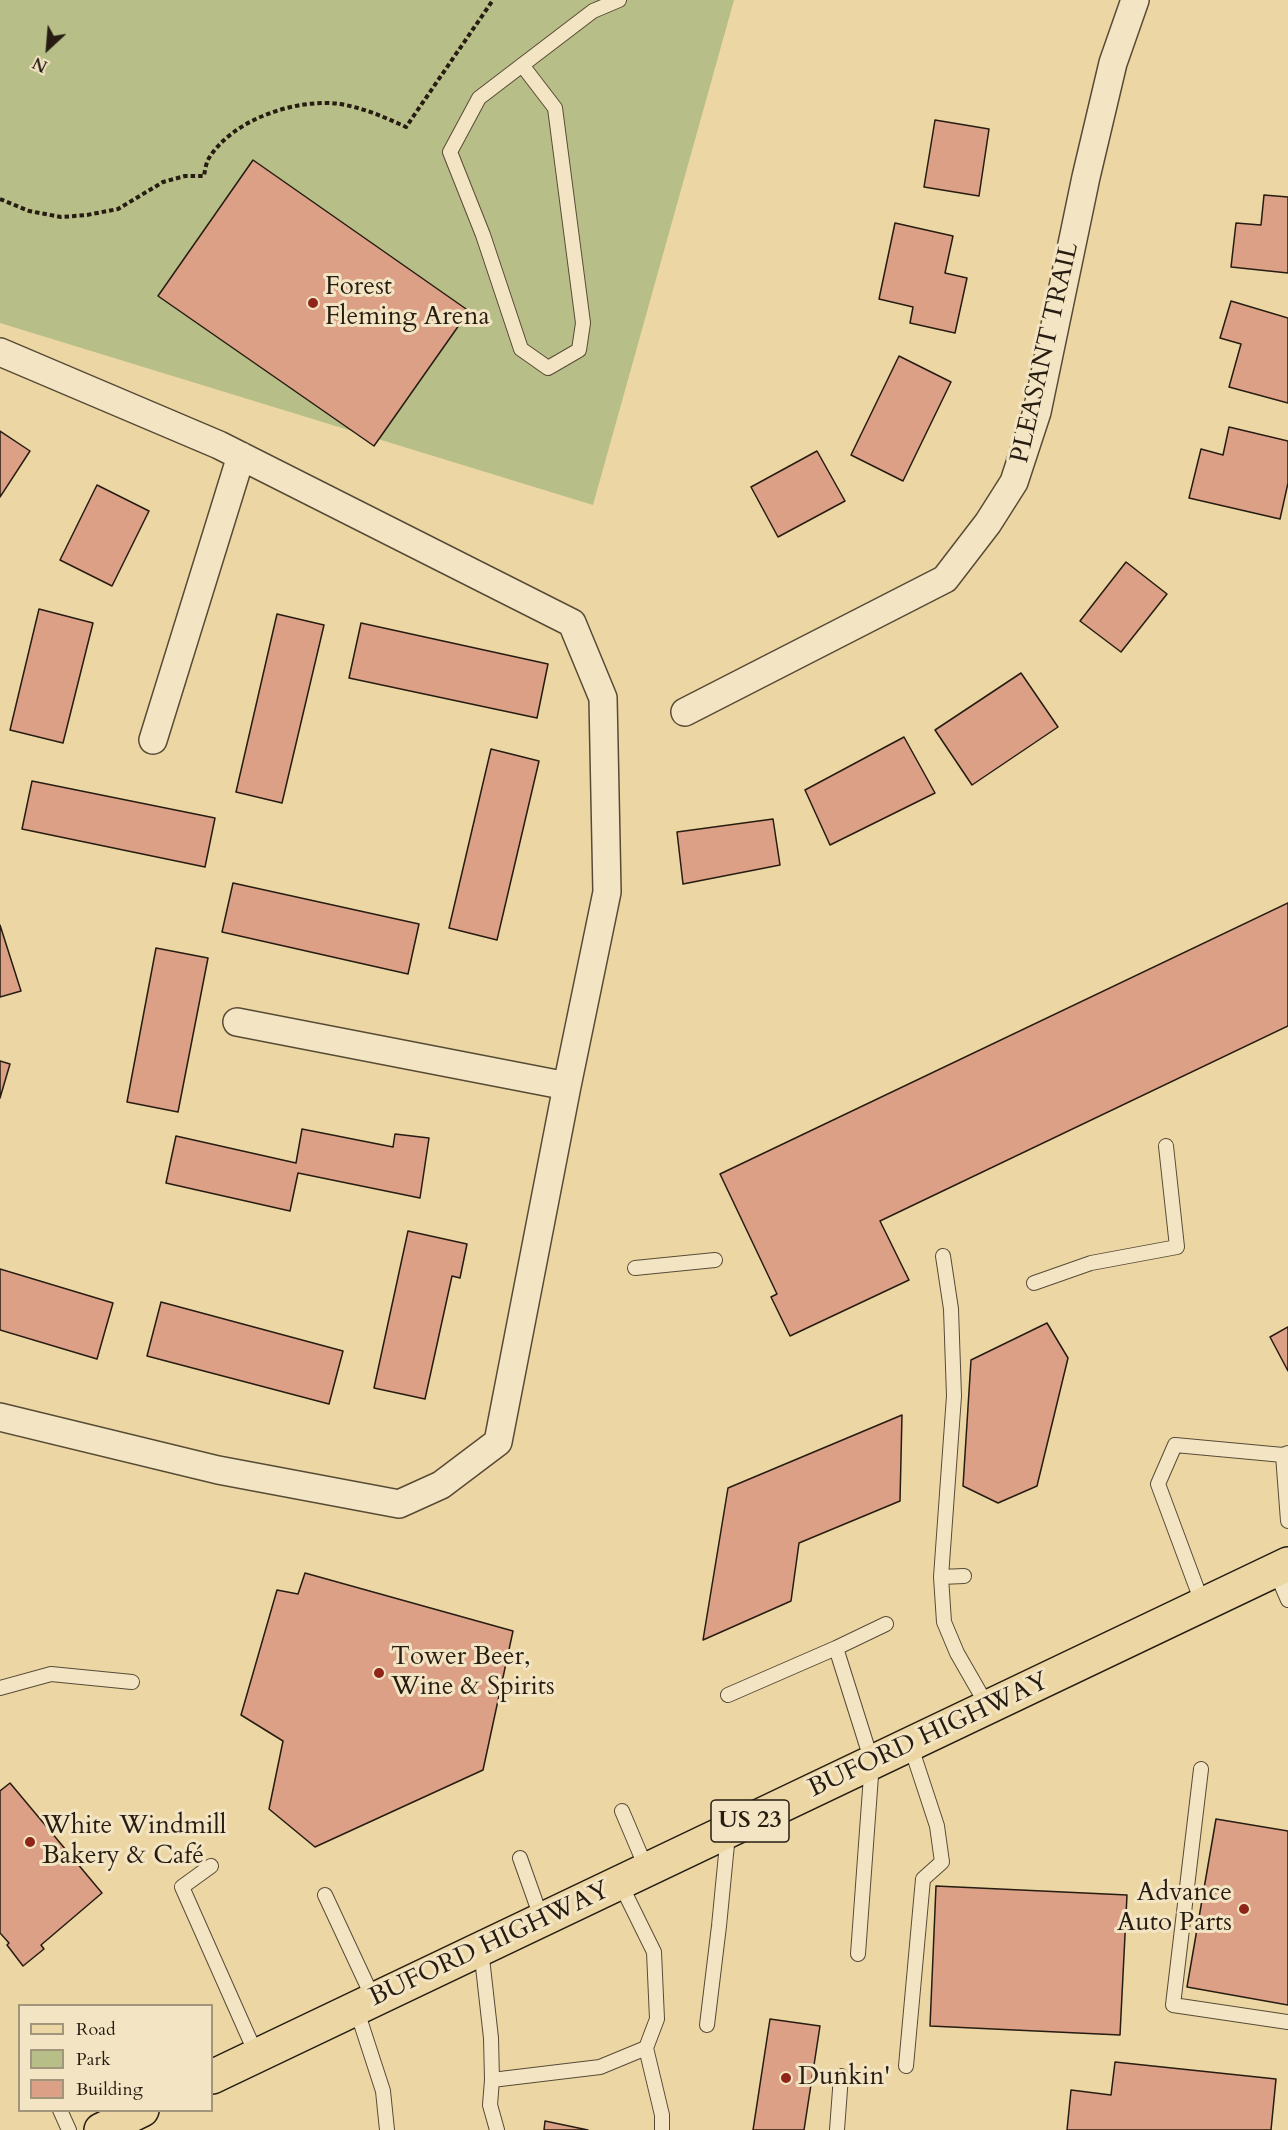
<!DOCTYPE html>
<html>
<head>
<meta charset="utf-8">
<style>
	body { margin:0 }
	#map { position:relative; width:1288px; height:2130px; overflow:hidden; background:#ecd7a4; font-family:Cardo,serif }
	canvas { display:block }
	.legend { position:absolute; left:18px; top:2004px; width:195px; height:108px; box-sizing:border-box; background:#f3e5c4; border:2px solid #a1957c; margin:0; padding:8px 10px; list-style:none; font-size:18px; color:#261c11 }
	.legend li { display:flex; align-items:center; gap:12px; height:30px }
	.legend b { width:30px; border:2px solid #a1957c }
	.north { position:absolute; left:18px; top:18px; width:60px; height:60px; -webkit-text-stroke:4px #f3e5c4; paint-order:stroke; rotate:206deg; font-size:16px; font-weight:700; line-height:24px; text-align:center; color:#261c11 }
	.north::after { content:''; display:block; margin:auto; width:21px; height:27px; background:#261c11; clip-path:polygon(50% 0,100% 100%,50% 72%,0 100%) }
</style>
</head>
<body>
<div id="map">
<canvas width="1288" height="2130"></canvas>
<ul class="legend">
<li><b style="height:8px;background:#ecd7a4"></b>Road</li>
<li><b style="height:16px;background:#b7be87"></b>Park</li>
<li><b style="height:16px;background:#dba085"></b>Building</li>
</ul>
<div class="north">N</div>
</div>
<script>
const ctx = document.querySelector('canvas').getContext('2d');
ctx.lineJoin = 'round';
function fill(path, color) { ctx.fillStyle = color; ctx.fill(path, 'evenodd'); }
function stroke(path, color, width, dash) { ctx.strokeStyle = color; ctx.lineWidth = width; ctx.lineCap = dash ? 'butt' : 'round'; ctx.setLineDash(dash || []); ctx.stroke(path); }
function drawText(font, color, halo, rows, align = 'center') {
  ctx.font = font + ' Cardo,serif'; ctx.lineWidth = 6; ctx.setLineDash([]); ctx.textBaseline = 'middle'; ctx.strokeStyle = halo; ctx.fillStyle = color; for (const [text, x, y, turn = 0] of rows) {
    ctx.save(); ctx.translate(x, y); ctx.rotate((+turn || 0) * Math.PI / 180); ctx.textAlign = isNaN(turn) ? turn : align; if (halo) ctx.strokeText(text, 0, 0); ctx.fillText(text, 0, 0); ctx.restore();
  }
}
const green = new Path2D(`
	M0,0H734L593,505L0,323Z`);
const building = new Path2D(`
	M935,120L989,129L979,196L924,187Z
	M253,160L469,311L374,446L158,296Z
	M1264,195L1288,197V273L1231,267L1236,223L1261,225Z
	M895,223L953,236L945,273L967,278L955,333L910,323L913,307L879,299Z
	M1231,301L1288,318V403L1229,387L1241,344L1220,338Z
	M899,356L951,382L903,481L851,455Z
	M1229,427L1288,441V483L1280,519L1189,498L1201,449L1223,455Z
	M0,431L30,451L0,497Z
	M817,451L845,501L778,537L751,487Z
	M97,485L149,511L112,586L60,560Z
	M1126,562L1167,594L1121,652L1080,621Z
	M39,609L93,623L63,743L10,730Z
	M277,614L324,625L282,803L236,792Z
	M361,623L548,664L537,718L349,678Z
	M1021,673L1058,727L972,785L935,730Z
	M904,737L935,793L830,845L805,790Z
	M491,749L539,761L497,940L449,928Z
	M32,781L215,818L205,867L22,829Z
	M773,819L780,865L683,884L677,832Z
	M233,883L419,924L408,974L222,932Z
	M1288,903V1026L880,1221L909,1280L790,1336L771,1297L777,1294L720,1174Z
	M0,925L21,991L0,997Z
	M156,948L208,958L178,1112L127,1102Z
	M0,1061L10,1064L0,1098Z
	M302,1129L393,1147L395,1134L429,1138L420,1198L298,1173L290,1211L166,1183L176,1136L296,1163Z
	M408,1231L467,1244L460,1278L452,1276L425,1399L374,1388Z
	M0,1269L113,1303L97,1359L0,1330Z
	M161,1302L343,1351L329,1404L147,1356Z
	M1047,1323L1068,1358L1037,1486L998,1503L963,1486L971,1360Z
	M1288,1327V1371L1270,1337Z
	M902,1415L900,1501L799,1543L791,1601L703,1640L728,1488Z
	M305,1573L513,1631L483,1770L315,1847L269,1809L283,1741L241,1715L277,1590L298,1594Z
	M10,1783L102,1893L41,1945L44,1949L23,1966L7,1945L9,1943L0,1933V1791Z
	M1216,1819L1288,1831V2005L1187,1987Z
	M936,1886L1127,1895L1120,2035L930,2026Z
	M770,2019L820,2026L804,2130H753Z
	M1115,2062L1276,2079L1271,2130H1067L1071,2090L1111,2095Z
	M545,2121L588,2130H544Z`);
const path = new Path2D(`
	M0,199L29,211L61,217L87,215L118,209L163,182L185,176H204C205,170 206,163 209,158C233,119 297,98 340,104C364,108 384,117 406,127L493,0`);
const lane = new Path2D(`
	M522,65L555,108L583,323L579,350L548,368L521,349L483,235L450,152L479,98L593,11L619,0
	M943,1256L951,1309L954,1396L941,1577L944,1622L957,1653L988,1707
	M635,1268L715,1260
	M1034,1283L1091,1263L1177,1247L1166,1146
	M1283,1455L1288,1521
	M1275,1570L1288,1600
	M941,1577L964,1576
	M1203,1605L1158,1484L1175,1445L1283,1455L1288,1453
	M836,1648L872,1762L858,1954
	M0,1688L51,1674L132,1682
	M728,1695L836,1648L886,1624
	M1201,1769L1173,2005L1288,2022
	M622,1811L647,1870
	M520,1858L542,1920
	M211,1866L182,1887L257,2056
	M325,1895L374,2000
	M481,1949L491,2038L492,2080L490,2105L497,2130
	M356,2008L383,2091L387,2130
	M707,2025L719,1926L728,1834
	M646,2048L662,2115V2130
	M906,2066L923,1879L942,1862L937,1826L910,1744
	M492,2080L600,2067L646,2048L657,2019L654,1952L620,1883
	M60,2110L69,2130
	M837,2130L841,2076`);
const street = new Path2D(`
	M0,352L219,445L572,623L603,698L607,892L567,1086L498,1442L441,1485L399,1504L218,1470L0,1417
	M685,712L945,579L988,523L1014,482L1037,412L1086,177L1113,63L1135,0
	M153,740L241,456
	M237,1022L567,1086`);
const primary = new Path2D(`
	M212,2077L1288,1564
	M101,2130L142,2110`);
const markers = [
	[313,303,6,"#8f2418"],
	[379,1673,6,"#8f2418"],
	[30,1842,6,"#8f2418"],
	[1244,1909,6,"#8f2418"],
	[786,2078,6,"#8f2418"]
];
const shields = [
	[750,1821,78]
];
const shieldNames = [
	["US 23",750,1821]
];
const poiNames = [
	["Forest",325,288],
	["Fleming Arena",325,318],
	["Tower Beer,",391,1658],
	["Wine & Spirits",391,1688],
	["White Windmill",42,1827],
	["Bakery & Café",42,1857],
	["Advance",1232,1894,"right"],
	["Auto Parts",1232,1924,"right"],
	["Dunkin'",798,2078]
];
const streetNames = [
	["PLEASANT TRAIL",1046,353,-77],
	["BUFORD HIGHWAY",929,1736,-25],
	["BUFORD HIGHWAY",490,1945,-25]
];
fill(green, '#b7be87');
fill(building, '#dba085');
stroke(building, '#261c11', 1.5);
stroke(lane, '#584b36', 16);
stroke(street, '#584b36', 30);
stroke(primary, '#261c11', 36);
stroke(path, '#261c11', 4, [4.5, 3]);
stroke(lane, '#f3e5c4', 14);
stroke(street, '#f3e5c4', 27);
stroke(primary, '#ecd7a4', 33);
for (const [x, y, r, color] of markers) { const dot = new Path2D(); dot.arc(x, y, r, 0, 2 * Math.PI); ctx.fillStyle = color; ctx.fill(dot); stroke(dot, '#f3e5c4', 2); }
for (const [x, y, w] of shields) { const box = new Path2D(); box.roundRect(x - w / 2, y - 21, w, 42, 4.5); ctx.fillStyle = '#f3e5c4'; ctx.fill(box); stroke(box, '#261c11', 1.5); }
drawText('bold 24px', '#261c11', null, shieldNames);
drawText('26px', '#261c11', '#f3e5c4', poiNames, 'left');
drawText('26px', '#261c11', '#f3e5c4', streetNames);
</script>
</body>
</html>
